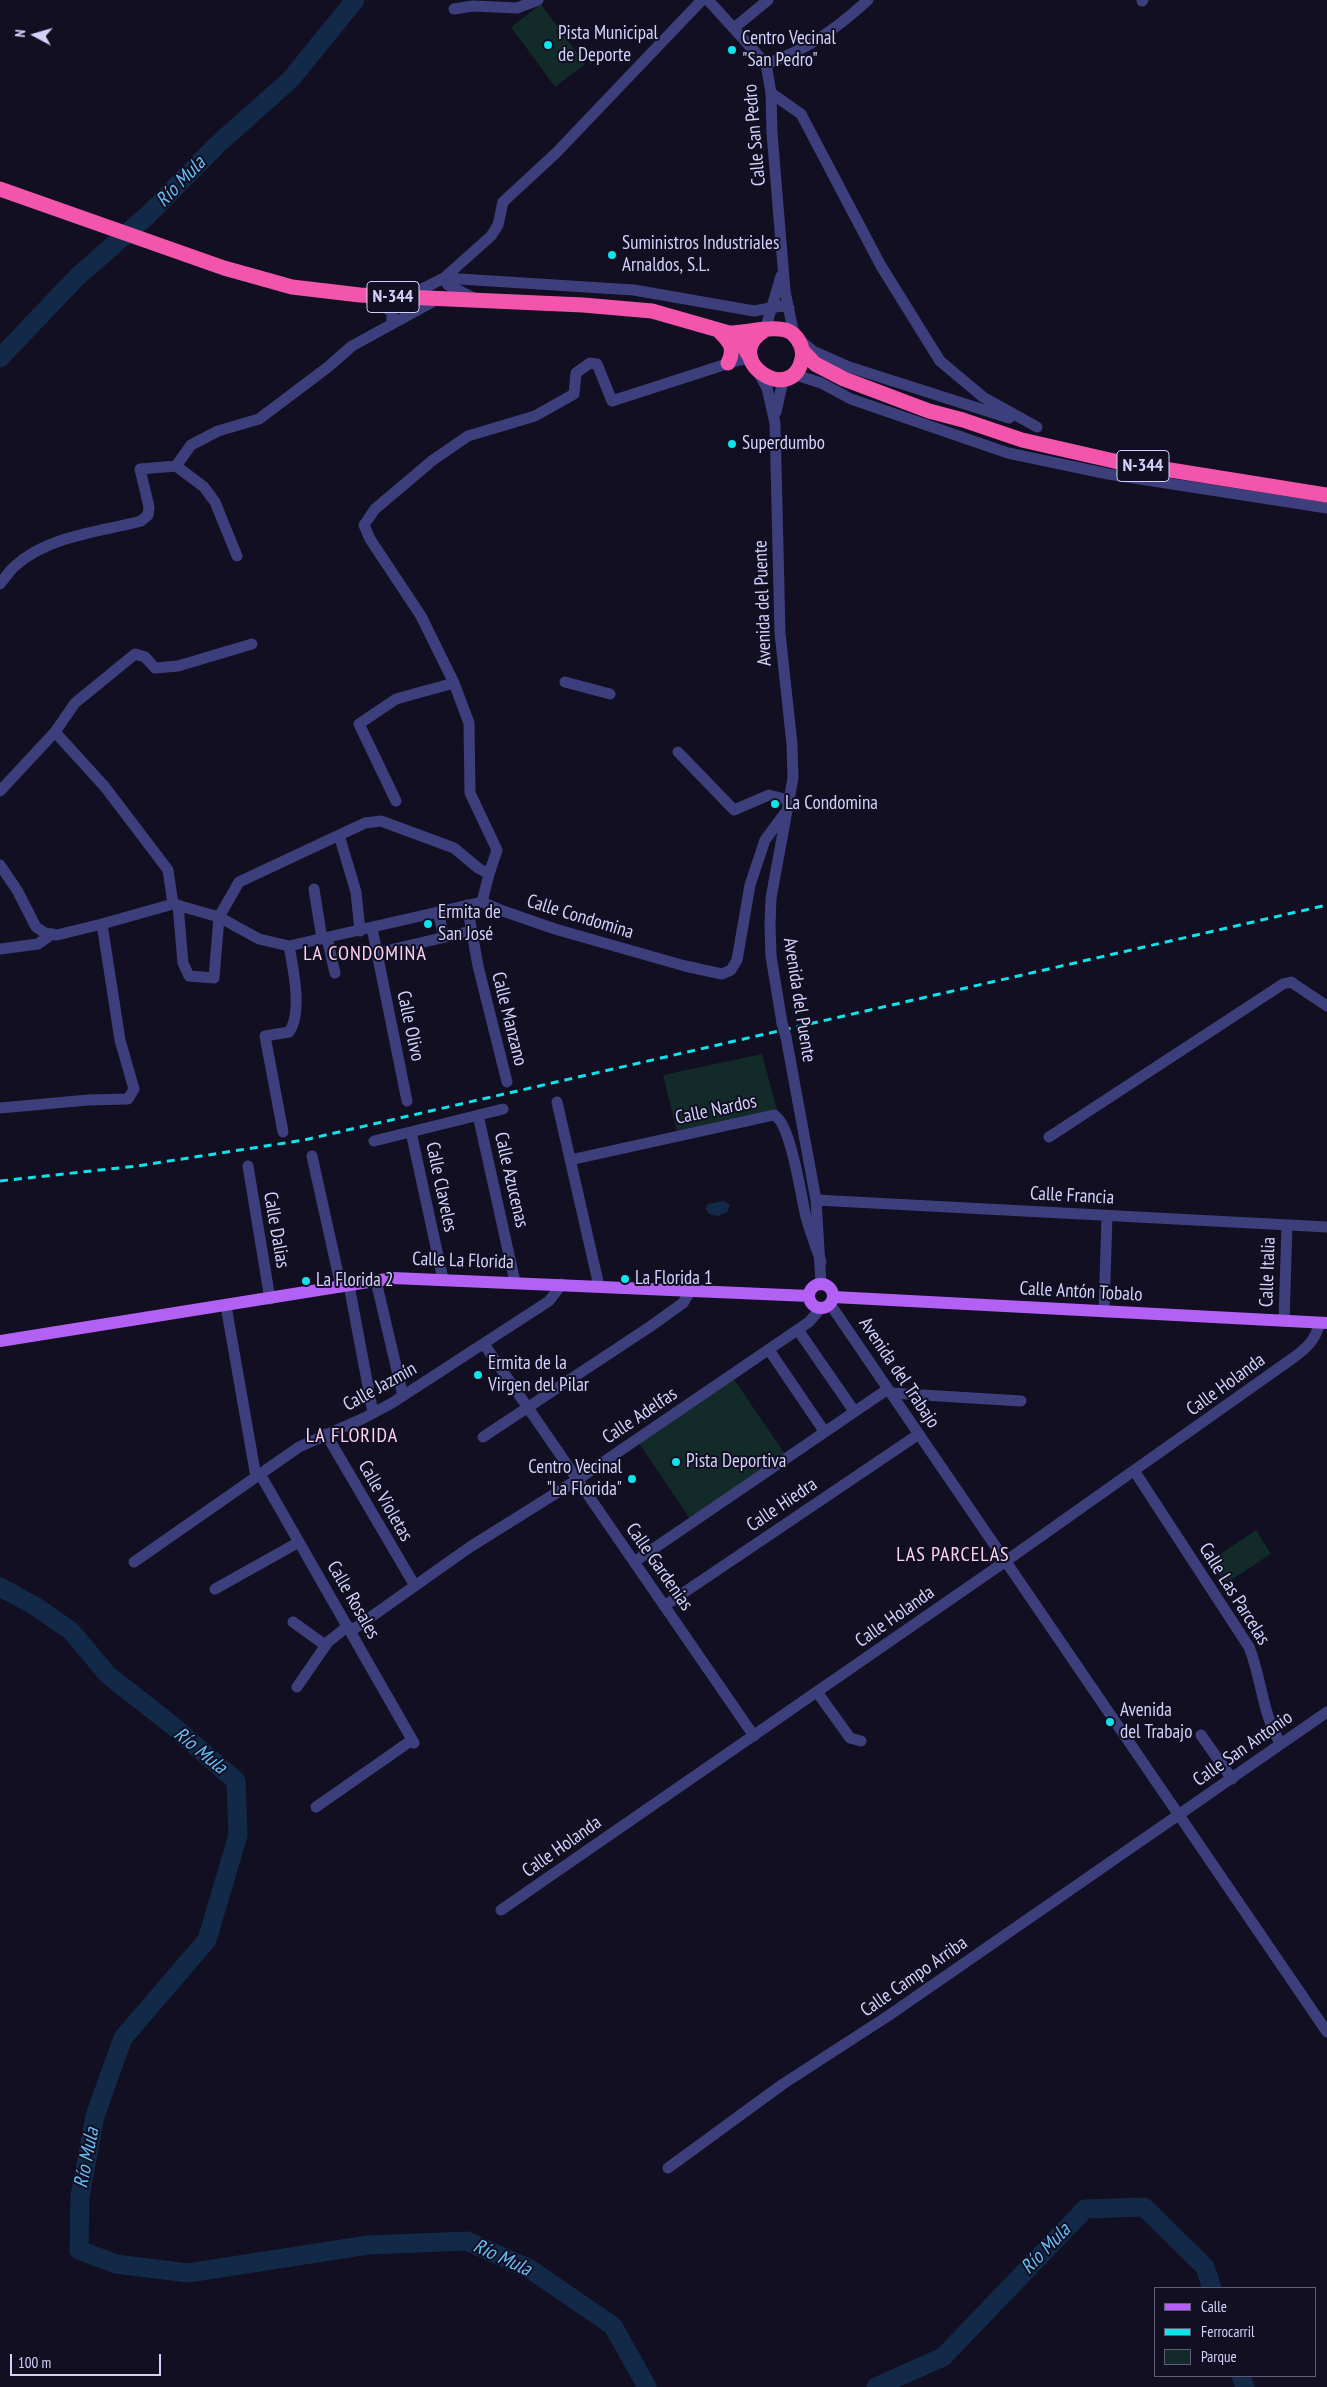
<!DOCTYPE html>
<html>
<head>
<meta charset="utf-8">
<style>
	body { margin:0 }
	#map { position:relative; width:1327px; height:2387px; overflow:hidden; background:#110f21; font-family:"PT Sans Narrow",sans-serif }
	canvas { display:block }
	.legend { position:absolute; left:1154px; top:2287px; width:162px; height:90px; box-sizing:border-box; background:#110f21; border:1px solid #5f5d79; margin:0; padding:6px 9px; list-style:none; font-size:15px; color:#d3d2fc }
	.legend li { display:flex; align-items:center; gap:10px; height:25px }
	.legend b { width:25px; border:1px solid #5f5d79 }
	.north { position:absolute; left:10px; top:10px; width:50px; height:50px; -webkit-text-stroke:4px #110f21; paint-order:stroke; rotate:276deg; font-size:14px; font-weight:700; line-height:20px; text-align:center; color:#d3d2fc }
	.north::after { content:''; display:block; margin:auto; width:18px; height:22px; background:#d3d2fc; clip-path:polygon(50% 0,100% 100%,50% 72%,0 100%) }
	.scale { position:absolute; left:10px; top:2354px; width:151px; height:22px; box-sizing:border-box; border:2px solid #d3d2fc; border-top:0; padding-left:6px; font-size:15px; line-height:18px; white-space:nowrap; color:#d3d2fc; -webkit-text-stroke:4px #110f21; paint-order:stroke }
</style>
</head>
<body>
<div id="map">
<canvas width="1327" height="2387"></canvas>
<ul class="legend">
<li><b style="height:6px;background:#b360f4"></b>Calle</li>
<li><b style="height:6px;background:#10e3ea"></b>Ferrocarril</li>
<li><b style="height:14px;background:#122a28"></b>Parque</li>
</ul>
<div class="north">N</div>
<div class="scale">100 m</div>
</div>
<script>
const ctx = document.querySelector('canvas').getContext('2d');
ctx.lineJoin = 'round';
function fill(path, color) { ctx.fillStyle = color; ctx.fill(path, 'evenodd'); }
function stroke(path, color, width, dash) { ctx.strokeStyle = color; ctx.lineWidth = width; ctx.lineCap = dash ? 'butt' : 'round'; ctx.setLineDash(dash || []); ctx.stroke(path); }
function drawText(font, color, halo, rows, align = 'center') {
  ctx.font = font + ' "PT Sans Narrow",sans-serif'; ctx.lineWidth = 4; ctx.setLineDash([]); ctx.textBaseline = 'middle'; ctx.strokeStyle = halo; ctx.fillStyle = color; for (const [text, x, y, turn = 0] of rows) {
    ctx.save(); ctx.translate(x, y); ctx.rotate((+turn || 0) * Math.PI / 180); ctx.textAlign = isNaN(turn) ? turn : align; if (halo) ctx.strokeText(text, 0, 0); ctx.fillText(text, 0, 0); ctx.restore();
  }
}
const green = new Path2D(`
	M541,4L585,64L555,87L511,27Z
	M762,1054L779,1117L678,1136L663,1075Z
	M731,1375L787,1457L692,1522L637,1440Z
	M1256,1530L1271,1554L1225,1584L1210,1561Z`);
const water = new Path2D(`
	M724,1201L730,1205L727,1212L718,1216L709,1214L706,1209L707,1204Z`);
const river = new Path2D(`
	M0,358L78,276L148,215L218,144L291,79L355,0
	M0,1587L35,1606L71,1631L108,1675L173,1726L236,1781L238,1835L207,1940L123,2038L95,2116L80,2196L79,2250L116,2264L188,2273L368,2245L467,2241L530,2269L613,2326L647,2387
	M1241,2376L1245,2387
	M876,2387L943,2357L1085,2209L1144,2207L1205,2267L1212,2288`);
const minor = new Path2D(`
	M708,0L766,64L771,93L772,133L785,291L794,335
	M1142,1L1143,0
	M454,9L473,6L517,8L538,0
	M734,28L768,0
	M766,64C808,49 835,30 868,0
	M771,93L801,114L881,266L940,361L983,397L1037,427
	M444,278L491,236L498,225L503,202L556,153L702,0
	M444,278L448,285L475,299
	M408,296L444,278L634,290L754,311L781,306L789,308
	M369,298L380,302L392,313V322
	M765,330L781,276
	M802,342L813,351L849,367L1009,418
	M757,370L767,388L775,423L780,633L792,744L793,778L771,898L770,925L771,956L782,1023
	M793,374L821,383L851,399L1008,453L1108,474L1327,508
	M776,412L782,385L789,376
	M176,466L204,487L215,502L237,556
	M0,584C5,578 9,571 15,566C47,536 100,532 141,521L148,515L149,507L140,469L176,466L191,445L218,431L259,419L328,367L352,346L436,300
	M565,682L610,694
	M55,732L75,703L135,654L145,657L155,668L178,666L252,644
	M678,752L734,810L769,795L788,800
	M0,791L55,732L105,787L168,870L173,904
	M396,801L359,724L396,699L454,683
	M339,835L356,892L360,931
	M0,865L17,890L36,927L45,933L57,935L102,924L173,904
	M314,889L322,939
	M482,902L489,874
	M173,904L219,917L259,939L289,946L482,902L503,911L555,929L685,966L722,974L731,970L737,960L750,885L765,840L785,813
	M178,905L183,963L189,976L214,978L219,917L239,882L365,823L381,821L454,848L478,868L489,874L497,850L470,793L469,723L454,683L421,616L370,539L364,525L375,509L433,460L468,436L535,416L574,394L576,373L590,363L597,364L612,401L739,360L751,359
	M467,905L478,966L507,1082
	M438,912L444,937
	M372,928L407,1101
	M327,938L335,973
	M0,949L38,944L52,934
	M377,953L471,931
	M786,1037L816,1200L821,1283
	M557,1102L599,1286
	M0,1108L88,1100L128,1099L134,1089L120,1040L102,924
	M478,1115L515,1282
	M283,1132L265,1036L289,1032C303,1013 293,968 289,946
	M411,1132L443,1279
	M1049,1137L1283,984L1291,982L1327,1006
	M374,1141L503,1109
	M312,1156L341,1287
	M570,1160L774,1115C791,1123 801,1197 806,1217C810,1232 816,1247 821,1262
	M248,1166L270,1299
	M816,1200L1327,1227
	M376,1281L403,1396
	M349,1285L373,1413
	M830,1304L1327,2032
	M226,1306L256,1477
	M1104,1312L1107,1216
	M1284,1321L1287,1225
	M798,1330L854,1411
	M484,1344L754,1736
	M769,1350L824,1431
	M891,1393L1021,1401
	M326,1434L415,1586
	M483,1437L651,1326L683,1303L691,1290
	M1135,1472L1249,1647C1262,1679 1262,1715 1281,1744
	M260,1474L414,1743
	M134,1562L299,1447L364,1418L392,1403L549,1301L562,1284
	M634,1562L888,1389
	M215,1589L299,1542
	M664,1606L919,1434
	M293,1622L325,1645
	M351,1631L470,1547L577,1480L809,1322L821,1308
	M297,1687L328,1642L348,1626
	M817,1692L850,1738L861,1741
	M1201,1735L1232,1779
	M316,1807L412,1740
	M501,1910L1006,1561L1293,1358C1307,1348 1315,1340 1320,1323
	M668,2168L783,2084L888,2016L1327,1712`);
const major = new Path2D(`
	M809 1296a12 12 0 1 1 24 0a12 12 0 1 1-24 0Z
	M834,1297L1327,1323
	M0,1341L393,1278L809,1296`);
const highway = new Path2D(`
	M0,189L224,268L292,287L360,295L583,305L652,311L729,333L742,343L751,359
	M720,332C731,343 735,349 728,363
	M729,333C747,333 781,323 793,334C800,340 804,350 802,359C792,408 718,358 765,330
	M802,350L815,364L844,379L929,411L963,420L1022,440L1114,461L1327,495`);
const rail = new Path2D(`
	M0,1181L137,1166L304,1140L1327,905`);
const minorBridge = new Path2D(`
	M782,1023L786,1037`);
const markers = [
	[548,45,5,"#10e3ea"],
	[732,50,5,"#10e3ea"],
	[612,255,5,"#10e3ea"],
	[732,444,5,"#10e3ea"],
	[775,804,5,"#10e3ea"],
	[428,924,5,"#10e3ea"],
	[625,1279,5,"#10e3ea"],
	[306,1281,5,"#10e3ea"],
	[478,1375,5,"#10e3ea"],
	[676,1462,5,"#10e3ea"],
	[632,1479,5,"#10e3ea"],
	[1110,1722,5,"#10e3ea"]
];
const shields = [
	[393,297,52],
	[1143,466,52]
];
const shieldNames = [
	["N-344",393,297],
	["N-344",1143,466]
];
const poiNames = [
	["Pista Municipal",558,34],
	["de Deporte",558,56],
	["Centro Vecinal",742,39],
	["\"San Pedro\"",742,61],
	["Suministros Industriales",622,244],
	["Arnaldos, S.L.",622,266],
	["Superdumbo",742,444],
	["La Condomina",785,804],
	["Ermita de",438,913],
	["San José",438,935],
	["La Florida 1",635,1279],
	["La Florida 2",316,1281],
	["Ermita de la",488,1364],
	["Virgen del Pilar",488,1386],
	["Pista Deportiva",686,1462],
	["Centro Vecinal",622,1468,"right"],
	["\"La Florida\"",622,1490,"right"],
	["Avenida",1120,1711],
	["del Trabajo",1120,1733]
];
const streetNames = [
	["Calle San Pedro",755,135,-95],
	["Avenida del Puente",763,603,-92],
	["Calle Condomina",580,917,17],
	["Avenida del Puente",799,1000,81],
	["Calle Manzano",509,1019,76],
	["Calle Olivo",410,1026,78],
	["Calle Nardos",716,1110,-12],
	["Calle Azucenas",511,1180,77],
	["Calle Claveles",441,1187,78],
	["Calle Francia",1072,1196,3],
	["Calle Dalias",276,1230,80],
	["Calle La Florida",463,1261,2],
	["Calle Italia",1268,1272,-88],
	["Calle Antón Tobalo",1081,1292,3],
	["Avenida del Trabajo",899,1373,56],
	["Calle Holanda",1226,1385,-36],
	["Calle Jazmín",380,1387,-29],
	["Calle Adelfas",640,1416,-34],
	["Calle Violetas",385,1501,60],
	["Calle Hiedra",782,1505,-34],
	["Calle Gardenias",659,1567,55],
	["Calle Las Parcelas",1234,1594,58],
	["Calle Rosales",353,1600,60],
	["Calle Holanda",895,1617,-35],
	["Calle San Antonio",1243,1749,-35],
	["Calle Holanda",562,1847,-35],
	["Calle Campo Arriba",914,1977,-35]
];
const waterNames = [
	["Río Mula",181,182,-46],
	["Río Mula",200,1751,39],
	["Río Mula",87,2158,-79],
	["Río Mula",1046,2249,-46],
	["Río Mula",502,2258,25]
];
const neighbourhoodNames = [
	["LA CONDOMINA",365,954],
	["LA FLORIDA",352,1436],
	["LAS PARCELAS",953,1555]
];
fill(green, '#122a28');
fill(water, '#122a47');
stroke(river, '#122a47', 19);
stroke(minor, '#3d3f7d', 11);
stroke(major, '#b360f4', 12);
stroke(highway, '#f455ac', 15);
stroke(rail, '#10e3ea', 3, [8, 6]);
stroke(minorBridge, '#3d3f7d', 11);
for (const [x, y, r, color] of markers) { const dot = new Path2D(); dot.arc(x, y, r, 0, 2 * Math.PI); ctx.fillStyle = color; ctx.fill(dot); stroke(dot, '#110f21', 2); }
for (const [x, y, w] of shields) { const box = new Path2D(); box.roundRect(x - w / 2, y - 15.5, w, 31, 4); ctx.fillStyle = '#110f21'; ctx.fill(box); stroke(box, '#d3d2fc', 1); }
drawText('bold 18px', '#d3d2fc', null, shieldNames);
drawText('19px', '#d3d2fc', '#110f21', poiNames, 'left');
drawText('19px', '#d3d2fc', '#110f21', streetNames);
drawText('italic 20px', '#67bdf5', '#110f21', waterNames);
ctx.letterSpacing = '1px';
drawText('20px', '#fcd3f0', '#110f21', neighbourhoodNames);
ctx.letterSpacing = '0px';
</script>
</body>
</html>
